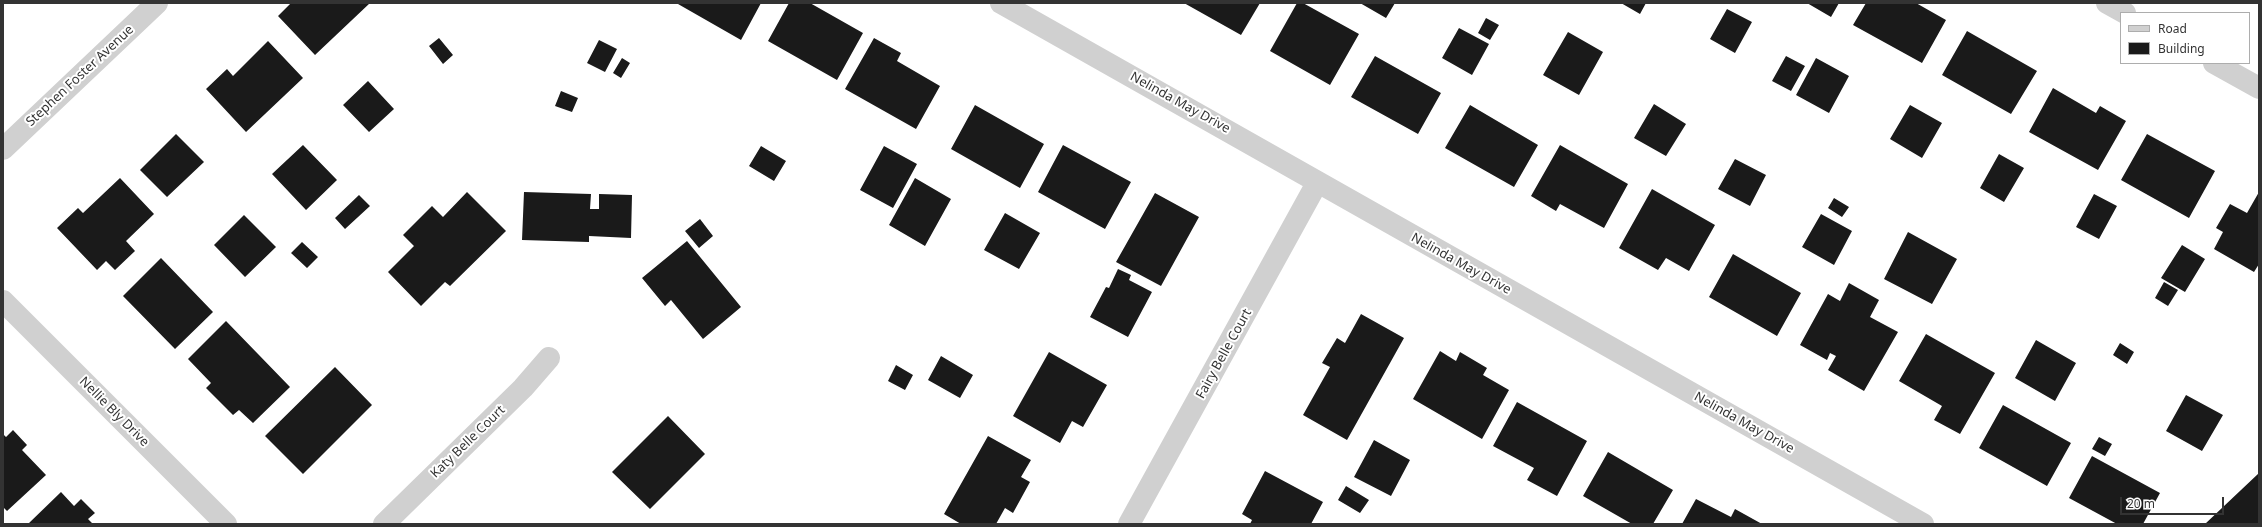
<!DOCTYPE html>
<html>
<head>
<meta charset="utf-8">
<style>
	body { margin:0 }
	#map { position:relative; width:2262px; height:527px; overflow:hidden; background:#fff; font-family:"Noto Sans",sans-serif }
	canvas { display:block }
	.frame { position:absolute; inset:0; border:4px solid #333; pointer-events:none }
	.legend { position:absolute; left:2120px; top:12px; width:130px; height:52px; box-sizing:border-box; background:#fff; border:1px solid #adadad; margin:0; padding:5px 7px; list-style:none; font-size:12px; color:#333 }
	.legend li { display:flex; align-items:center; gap:8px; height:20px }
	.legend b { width:20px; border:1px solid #adadad }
	.scale { position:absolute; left:2120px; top:497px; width:104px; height:18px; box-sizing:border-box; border:2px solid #333; border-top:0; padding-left:5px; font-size:12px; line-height:14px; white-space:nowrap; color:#333; -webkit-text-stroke:3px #fff; paint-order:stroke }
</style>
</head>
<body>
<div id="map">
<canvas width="2262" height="527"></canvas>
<div class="frame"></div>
<ul class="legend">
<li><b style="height:5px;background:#d0d0d0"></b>Road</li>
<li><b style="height:11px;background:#1a1a1a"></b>Building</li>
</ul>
<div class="scale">20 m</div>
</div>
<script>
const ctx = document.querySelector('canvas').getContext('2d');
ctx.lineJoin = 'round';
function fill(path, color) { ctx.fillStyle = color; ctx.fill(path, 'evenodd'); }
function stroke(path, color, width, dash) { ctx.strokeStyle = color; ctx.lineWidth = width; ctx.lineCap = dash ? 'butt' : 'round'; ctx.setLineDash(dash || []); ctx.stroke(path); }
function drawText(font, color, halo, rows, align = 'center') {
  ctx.font = font + ' "Noto Sans",sans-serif'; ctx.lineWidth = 4; ctx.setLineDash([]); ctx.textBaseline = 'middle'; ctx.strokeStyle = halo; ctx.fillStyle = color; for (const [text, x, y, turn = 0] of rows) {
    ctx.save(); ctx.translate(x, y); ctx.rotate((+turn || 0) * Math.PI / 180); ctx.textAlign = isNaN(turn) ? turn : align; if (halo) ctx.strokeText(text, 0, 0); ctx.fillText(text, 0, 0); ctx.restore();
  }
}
const building = new Path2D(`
	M291,3H370L315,55L278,16Z
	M678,3H761L741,40L678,4Z
	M789,3H810L863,33L837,80L768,41Z
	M1184,3H1260L1241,35Z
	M1297,3H1303L1359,34L1330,85L1270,51Z
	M1360,3H1395L1386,18Z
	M1621,3H1646L1640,14Z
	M1807,3H1839L1831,17Z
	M1866,3H1916L1946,20L1922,63L1853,25Z
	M1727,9L1752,22L1735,53L1710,39Z
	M1486,18L1499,25L1490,40L1478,33Z
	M1459,28L1489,44L1472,75L1442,58Z
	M1967,31L2037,71L2011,114L1942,75Z
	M1568,32L1603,52L1579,95L1543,75Z
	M439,38L453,55L443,64L429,46Z
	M874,38L901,53L897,61L940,86L916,129L845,89Z
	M599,40L617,49L605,72L587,63Z
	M268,41L303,78L246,132L206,89L227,69L233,76Z
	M1375,56L1441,93L1418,134L1351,97Z
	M1786,56L1805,66L1791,91L1772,81Z
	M622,58L630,63L621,78L613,73Z
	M1816,58L1849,76L1829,113L1796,95Z
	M368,81L394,109L369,132L343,105Z
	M2053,88L2096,113L2100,106L2126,121L2098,170L2029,132Z
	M561,91L578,98L572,112L555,106Z
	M1654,104L1686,124L1666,156L1634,138Z
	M975,105L1044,144L1020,188L951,149Z
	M1470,105L1538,145L1514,187L1445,148Z
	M1910,105L1942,123L1922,158L1890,139Z
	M176,134L204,162L167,197L140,170Z
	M2147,134L2215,171L2189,218L2121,180Z
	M303,145L337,180L306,210L272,174Z
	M1063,145L1131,182L1105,229L1038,192Z
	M1560,145L1628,184L1604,228L1560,204L1556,211L1531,196Z
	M761,146L786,161L774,181L749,166Z
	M884,146L917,164L893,208L860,190Z
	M1999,154L2024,168L2004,202L1980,188Z
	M1735,159L1766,175L1750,206L1718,189Z
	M120,178L154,214L126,241L135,251L115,270L106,261L97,270L57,228L78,208L83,213Z
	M915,178L951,199L925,246L889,225Z
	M1652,189L1715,225L1689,271L1666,258L1658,270L1619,248Z
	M467,192L506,231L450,286L445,282L421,306L388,272L414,246L403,235L432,206L443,217Z
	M524,192L591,194L590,209H599V194L632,195L631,238L589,236V242L522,240Z
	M2259,192V264L2254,272L2214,249L2223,232L2216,228L2230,204L2247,213Z
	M1155,193L1199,217L1161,286L1116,262Z
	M2094,194L2117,206L2099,239L2076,227Z
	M359,195L370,206L345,229L335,218Z
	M1834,198L1849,207L1842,217L1828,208Z
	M1005,213L1040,233L1019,269L984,250Z
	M1821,214L1852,231L1834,265L1802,247Z
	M244,215L276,247L245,277L214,245Z
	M700,219L713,236L699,248L685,231Z
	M1908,232L1957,259L1932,304L1884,279Z
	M687,241L741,307L703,339L671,300L665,306L642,278Z
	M302,242L318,257L307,268L291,253Z
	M2182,245L2205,259L2185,292L2161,278Z
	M1733,254L1801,293L1777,336L1709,297Z
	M161,258L213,312L175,349L123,296Z
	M1118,269L1131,275L1129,280L1152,292L1128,337L1090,317L1106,287L1109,288Z
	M2164,282L2178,290L2168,306L2155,298Z
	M1849,283L1879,300L1870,317L1898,332L1864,391L1828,370L1836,356L1830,353L1827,360L1800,345L1828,294L1840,301Z
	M1361,314L1404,338L1347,440L1303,415L1330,367L1322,363L1337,338L1345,343Z
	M226,321L290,387L253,423L239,410L233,415L206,388L211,383L188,359Z
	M1926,334L1995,373L1960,434L1934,420L1942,406L1899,381Z
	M2036,340L2076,363L2055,401L2015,378Z
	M2120,343L2134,352L2127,364L2113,355Z
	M1440,351L1456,361L1460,352L1487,368L1483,375L1509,390L1482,439L1413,399Z
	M1049,352L1107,385L1083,427L1072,421L1060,443L1013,416Z
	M941,356L973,375L960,398L928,380Z
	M896,365L913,375L905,390L888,381Z
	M335,367L372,405L303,474L265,436Z
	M2186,395L2223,415L2202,451L2166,431Z
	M1517,402L1587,441L1557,496L1527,480L1534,468L1493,446Z
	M2003,405L2071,443L2047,486L1979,448Z
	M668,416L705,454L650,509L612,472Z
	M13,430L27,445L22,450L46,475L7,511L3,507V434L6,437Z
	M988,436L1031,460L1021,477L1030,482L1013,513L1005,508L996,524H961L944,514Z
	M2099,437L2112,444L2105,456L2092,449Z
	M1374,440L1410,460L1391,496L1354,477Z
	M1608,452L1673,490L1653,524H1632L1583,496Z
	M2092,456L2160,493L2143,524H2117L2069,498Z
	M1265,471L1323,502L1311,524H1250L1252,520L1242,514Z
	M2259,473V524H2205Z
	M1346,486L1369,500L1360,513L1338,500Z
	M61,492L74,506L81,499L95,513L88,519L93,524H28Z
	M1696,499L1731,517L1735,509L1762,524H1682Z`);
const minor = new Path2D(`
	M1001,3L1923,524
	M2107,3L2125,13
	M2214,63L2259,88
	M3,149L157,3
	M3,301L226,524
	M384,524L523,388L549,358
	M1129,524L1317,183`);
const streetNames = [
	["Stephen Foster Avenue",80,76,-43],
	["Nelinda May Drive",1180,103,29],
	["Nelinda May Drive",1461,264,29],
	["Fairy Belle Court",1224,354,-61],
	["Nellie Bly Drive",114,412,45],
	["Nelinda May Drive",1744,423,29],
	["Katy Belle Court",468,442,-44]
];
fill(building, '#1a1a1a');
stroke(minor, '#d0d0d0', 22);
drawText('13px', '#333', '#fff', streetNames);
</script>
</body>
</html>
